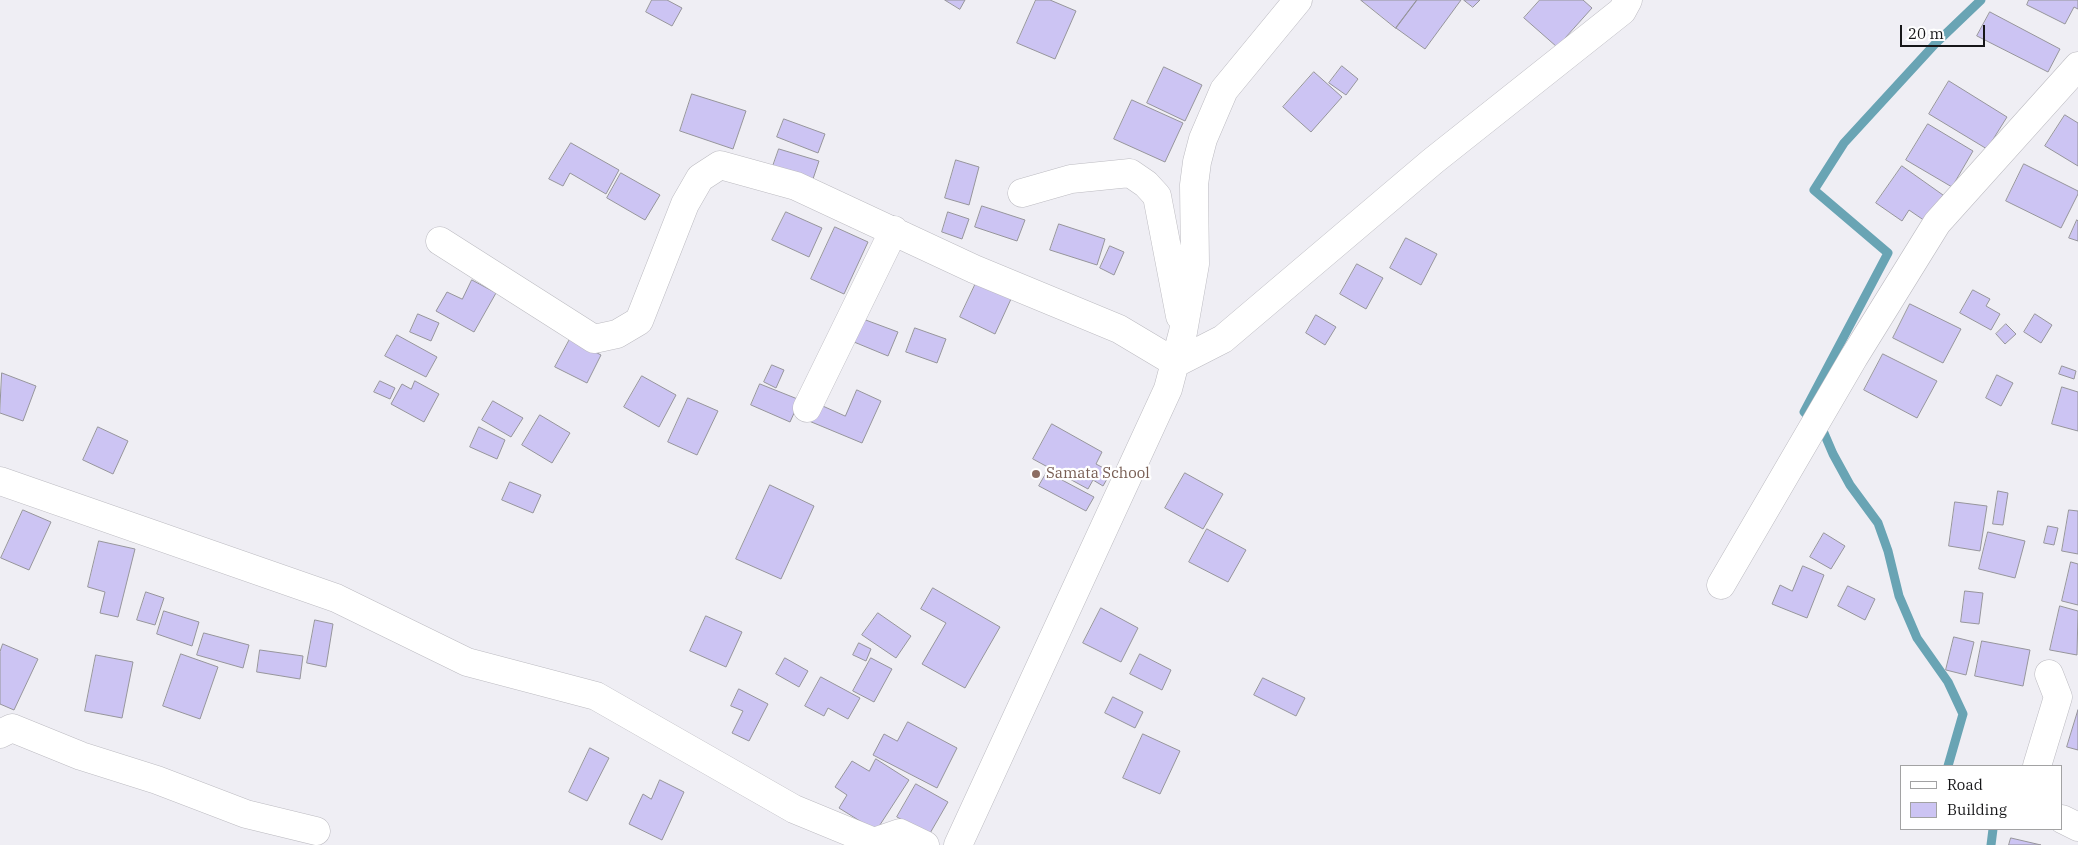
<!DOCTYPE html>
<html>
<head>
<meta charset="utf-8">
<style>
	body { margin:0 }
	#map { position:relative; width:2078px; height:845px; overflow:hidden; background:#efeef4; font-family:"IBM Plex Serif",serif }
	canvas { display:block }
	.legend { position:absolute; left:1900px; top:765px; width:162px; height:65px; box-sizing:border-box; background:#fff; border:1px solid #a2a2a3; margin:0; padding:6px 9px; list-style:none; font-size:15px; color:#161618 }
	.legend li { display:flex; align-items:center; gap:10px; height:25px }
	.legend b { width:25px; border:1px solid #a2a2a3 }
	.scale { position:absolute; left:1900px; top:25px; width:85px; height:22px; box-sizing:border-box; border:2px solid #161618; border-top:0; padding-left:6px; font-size:15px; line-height:18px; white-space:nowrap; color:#161618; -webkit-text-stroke:4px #fff; paint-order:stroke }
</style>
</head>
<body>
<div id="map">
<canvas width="2078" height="845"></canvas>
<ul class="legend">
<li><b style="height:6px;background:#fff"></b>Road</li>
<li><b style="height:14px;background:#ccc4f3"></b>Building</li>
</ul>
<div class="scale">20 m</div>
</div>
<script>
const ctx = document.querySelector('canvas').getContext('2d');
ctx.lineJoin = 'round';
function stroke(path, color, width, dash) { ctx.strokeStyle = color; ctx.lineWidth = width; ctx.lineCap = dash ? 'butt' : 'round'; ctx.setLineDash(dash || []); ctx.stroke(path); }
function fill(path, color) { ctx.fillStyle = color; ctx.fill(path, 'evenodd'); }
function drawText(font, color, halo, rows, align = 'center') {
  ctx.font = font + ' "IBM Plex Serif",serif'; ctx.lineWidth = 4.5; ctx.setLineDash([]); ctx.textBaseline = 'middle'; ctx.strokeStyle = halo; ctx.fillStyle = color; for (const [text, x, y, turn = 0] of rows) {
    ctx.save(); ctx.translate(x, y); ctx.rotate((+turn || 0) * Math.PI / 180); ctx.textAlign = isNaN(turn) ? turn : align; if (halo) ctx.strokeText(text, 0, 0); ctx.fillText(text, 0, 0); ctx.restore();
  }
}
const stream = new Path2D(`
	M1948,766L1963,714L1948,682L1917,638L1899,596L1888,551L1878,523L1850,485L1833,454L1824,433L1804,412L1888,253L1814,190L1844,143L1935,44L1981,0
	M1991,845L1993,829`);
const building = new Path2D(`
	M652,0H667L682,8L672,26L646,12Z
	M945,0H965L960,9Z
	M1036,0H1050L1076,11L1055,59L1017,43Z
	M1361,0H1417L1396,28Z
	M1417,0H1461L1425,49L1396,28Z
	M1464,0H1480L1473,7Z
	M1540,0H1583L1592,8L1557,47L1524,18Z
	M2029,0H2078V9L2074,7L2065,24L2027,5Z
	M1990,12L2060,49L2048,72L1977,36Z
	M1342,66L1358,79L1346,95L1329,83Z
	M1164,67L1202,85L1185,121L1147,103Z
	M1314,72L1342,97L1311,132L1283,107Z
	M1949,81L2007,117L1987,149L1929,114Z
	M692,94L746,111L733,149L680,131Z
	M1132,100L1183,123L1165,162L1114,139Z
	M2065,115L2078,123V166L2045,146Z
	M784,119L825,134L818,153L777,137Z
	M1928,124L1973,151L1952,187L1906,160Z
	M571,143L619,170L606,194L570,173L563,186L549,179Z
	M779,149L819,161L813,179L773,166Z
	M956,160L979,167L969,205L945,198Z
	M2024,164L2078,191V194L2061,228L2006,201Z
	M1902,166L1943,195L1925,221L1909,210L1902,221L1876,203Z
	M621,173L660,195L645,220L607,198Z
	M982,206L1025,220L1017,241L975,227Z
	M786,212L822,228L809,257L772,240Z
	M948,212L969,219L962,239L942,232Z
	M2077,220L2078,221V241L2069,238Z
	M1059,224L1105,239L1097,265L1050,250Z
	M835,227L868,242L844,294L811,279Z
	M1406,238L1437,254L1421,285L1390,268Z
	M1110,246L1124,252L1114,275L1100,268Z
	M1357,264L1383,278L1366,309L1340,294Z
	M472,280L496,293L474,332L436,311L447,292L462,299Z
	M976,283L1011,299L995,334L960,317Z
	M1973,290L1990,299L1986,306L2000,314L1991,330L1960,313Z
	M1910,304L1961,329L1943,363L1893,338Z
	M418,314L439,323L431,341L410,332Z
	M2035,314L2052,325L2041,343L2024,332Z
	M1316,315L1336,327L1325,345L1306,333Z
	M863,319L898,332L888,356L854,342Z
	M2006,324L2016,334L2005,344L1996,334Z
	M915,328L946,339L937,363L906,352Z
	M397,335L437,357L426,377L385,356Z
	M570,339L601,355L587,383L555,367Z
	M1883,354L1937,381L1917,418L1864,390Z
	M772,365L784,370L776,388L764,382Z
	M2062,366L2076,371L2074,379L2059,374Z
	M2,373L36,386L23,421L0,413Z
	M1997,375L2013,383L2001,406L1986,398Z
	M642,376L676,395L659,427L624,407Z
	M380,381L395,388L390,399L374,392Z
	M415,381L439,394L424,422L391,404L402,384L411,389Z
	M760,384L800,400L790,422L751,405Z
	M2062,387L2078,392V431L2052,424Z
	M857,390L881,401L862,443L809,421L816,403L845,416Z
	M688,398L718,411L697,455L668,442Z
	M493,401L523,418L511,437L482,420Z
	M540,415L570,433L552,463L522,445Z
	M1052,424L1102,452L1096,464L1111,472L1103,486L1093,480L1088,489L1033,459Z
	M98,427L128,441L113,474L83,460Z
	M479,427L505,440L497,459L470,447Z
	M1047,472L1094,497L1086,511L1039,486Z
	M1185,473L1223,494L1203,529L1165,508Z
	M510,482L541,495L533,513L502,500Z
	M770,485L814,506L781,579L736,559Z
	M1998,491L2008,493L2003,525L1993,524Z
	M1955,502L1987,506L1980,551L1949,546Z
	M23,510L51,522L29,570L1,558Z
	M2069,510L2078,511V554L2062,551Z
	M2048,526L2058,528L2054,545L2044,543Z
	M1207,529L1246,550L1228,582L1189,562Z
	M1988,532L2025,541L2015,578L1979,569Z
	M1824,533L1845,546L1831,569L1810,557Z
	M99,541L135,549L118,617L100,613L105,592L88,587Z
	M2071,562L2078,564V605L2062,601Z
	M1803,566L1824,575L1807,618L1772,604L1780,585L1792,591Z
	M1848,586L1875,599L1865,620L1838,606Z
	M933,588L1000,627L965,688L922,664L946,623L921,609Z
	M1965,591L1983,593L1979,624L1961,622Z
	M146,592L164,598L155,625L137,620Z
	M2060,606L2078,611L2077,655L2050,650Z
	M1101,608L1138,628L1121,662L1083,643Z
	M164,611L199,622L192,646L157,634Z
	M878,613L911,636L896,658L862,635Z
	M706,616L742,632L726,667L690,651Z
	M315,620L333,624L326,667L307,663Z
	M204,633L249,645L243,668L197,655Z
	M1954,637L1974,642L1966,675L1946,670Z
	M1982,641L2030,650L2023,686L1975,676Z
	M859,643L871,649L866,661L853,655Z
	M3,644L38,659L14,710L0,704V652Z
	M260,650L303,656L300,679L257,672Z
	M181,654L218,667L200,719L163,706Z
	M1140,654L1171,670L1162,690L1130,674Z
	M96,655L133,662L122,718L85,711Z
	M785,658L808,671L799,687L776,674Z
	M871,658L892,669L874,702L853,691Z
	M821,677L860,698L848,719L828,708L824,716L805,706Z
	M1263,678L1305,698L1296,716L1254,695Z
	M739,689L768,704L749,741L732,733L743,711L731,706Z
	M1113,697L1143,712L1135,728L1105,713Z
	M2078,710V750L2067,747Z
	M908,722L957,748L937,788L873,755L884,734L897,741Z
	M1143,734L1180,751L1160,794L1123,778Z
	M590,748L609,758L587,801L569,792Z
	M876,759L909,780L876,831L839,808L847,795L835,787L852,761L869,771Z
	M660,780L684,792L662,840L629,824L643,794L651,799Z
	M916,784L948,802L929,835L897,817Z
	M2011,838L2041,845H2009Z`);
const minor = new Path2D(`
	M1022,193L1071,179L1130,173L1146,184L1157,196L1180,316
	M440,241L594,339L617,334L639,321L685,204L700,178L720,165L796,186L974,269L1119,329L1176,363L1223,339L1433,161L1622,11L1628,0
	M807,408L894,230
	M0,481L336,598L467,662L596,696L794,809L874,842L900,833L925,845
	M1721,585L1854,357L1937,223L2078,66
	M0,734L12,728L81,756L157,780L246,814L316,831
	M2037,766L2058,697L2049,674
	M2062,819L2078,827
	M958,845L1168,389L1183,332L1195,264L1194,185L1197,162L1203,139L1224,90L1298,0`);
const markers = [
	[1036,474,5,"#8d6e63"]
];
const educationNames = [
	["Samata School",1046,474]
];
stroke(stream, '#69a4b4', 9);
fill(building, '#ccc4f3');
stroke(building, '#96959b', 1);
stroke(minor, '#bcbbc1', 29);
stroke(minor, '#fff', 28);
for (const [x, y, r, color] of markers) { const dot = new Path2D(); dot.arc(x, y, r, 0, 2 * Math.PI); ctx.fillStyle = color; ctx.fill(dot); stroke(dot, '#fff', 2); }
drawText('15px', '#785e54', '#fff', educationNames, 'left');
</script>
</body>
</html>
